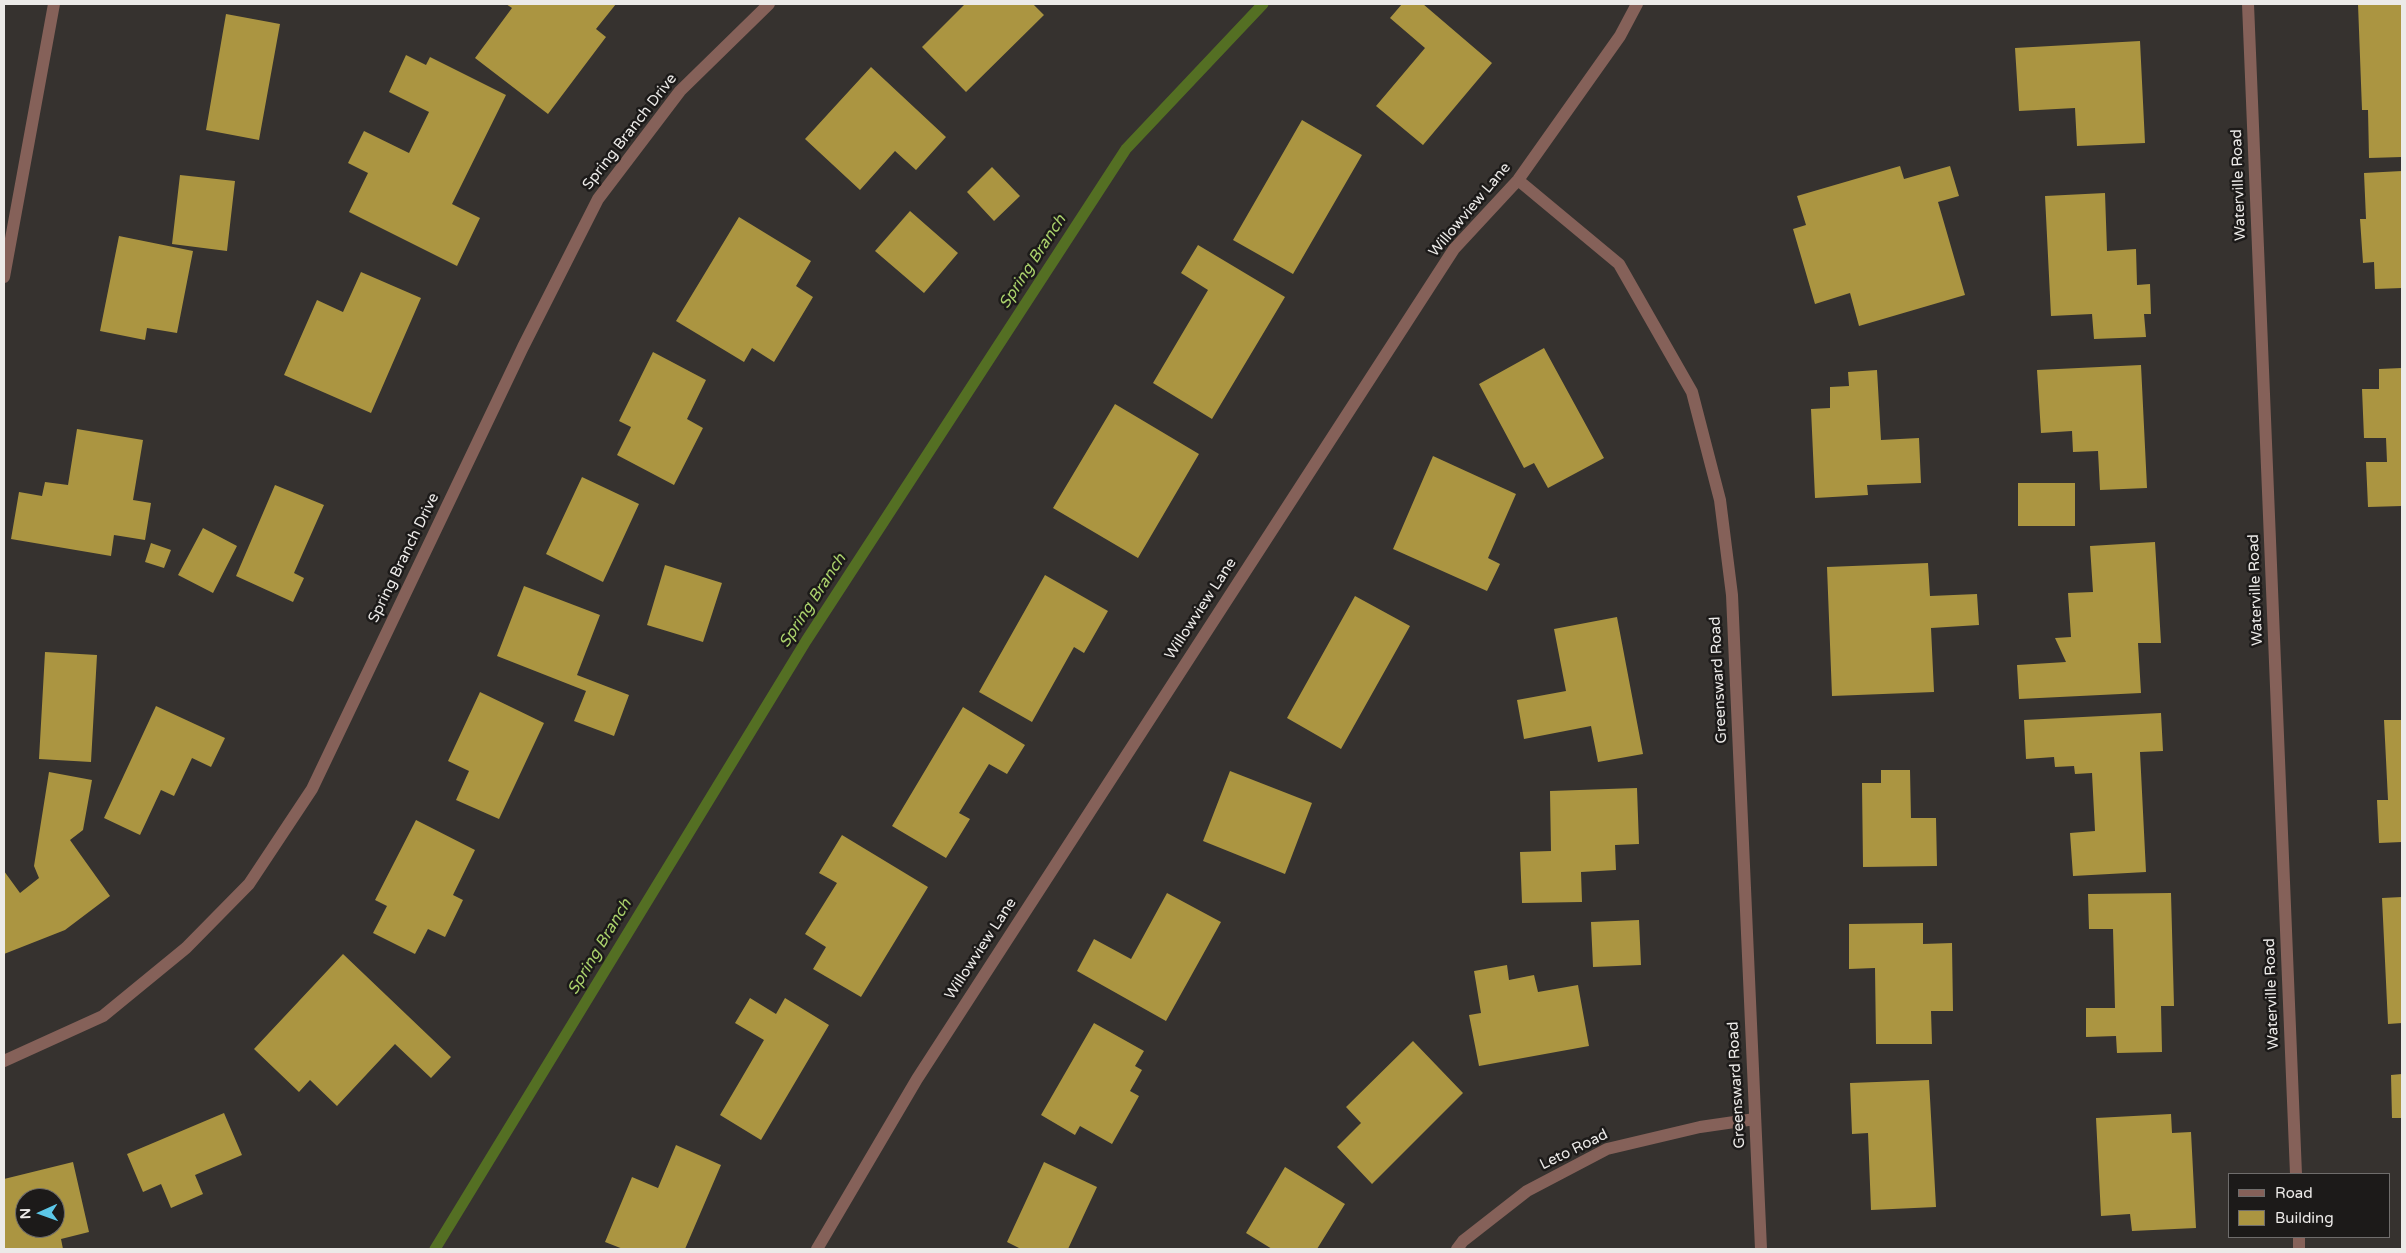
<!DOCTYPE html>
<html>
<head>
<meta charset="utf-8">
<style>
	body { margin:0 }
	#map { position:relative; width:2406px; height:1253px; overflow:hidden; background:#36322f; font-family:"Varela Round",sans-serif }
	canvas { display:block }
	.frame { position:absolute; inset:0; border:5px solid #eceae8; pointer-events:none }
	.legend { position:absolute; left:2228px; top:1173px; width:162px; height:65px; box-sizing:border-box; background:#1c1a19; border:1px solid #6f6d6c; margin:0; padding:6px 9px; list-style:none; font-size:15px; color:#eceae8 }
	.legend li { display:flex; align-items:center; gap:10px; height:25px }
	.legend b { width:25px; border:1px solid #6f6d6c }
	.north { position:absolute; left:15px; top:1188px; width:50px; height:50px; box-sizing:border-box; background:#1c1a19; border:1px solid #6f6d6c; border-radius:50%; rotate:268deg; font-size:14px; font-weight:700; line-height:20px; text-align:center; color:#eceae8 }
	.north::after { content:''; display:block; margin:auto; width:18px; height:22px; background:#5cc7e8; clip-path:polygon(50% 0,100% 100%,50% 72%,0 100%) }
</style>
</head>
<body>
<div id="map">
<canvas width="2406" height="1253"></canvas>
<div class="frame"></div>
<ul class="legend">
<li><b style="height:6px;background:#856159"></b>Road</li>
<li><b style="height:14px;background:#ab9541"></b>Building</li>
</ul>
<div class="north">N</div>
</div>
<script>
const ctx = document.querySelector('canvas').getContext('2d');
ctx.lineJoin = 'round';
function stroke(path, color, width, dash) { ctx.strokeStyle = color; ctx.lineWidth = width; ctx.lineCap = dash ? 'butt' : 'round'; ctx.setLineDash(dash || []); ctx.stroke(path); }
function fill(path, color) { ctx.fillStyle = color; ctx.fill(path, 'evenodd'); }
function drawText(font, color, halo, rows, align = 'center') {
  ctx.font = font + ' "Varela Round",sans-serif'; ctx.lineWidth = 5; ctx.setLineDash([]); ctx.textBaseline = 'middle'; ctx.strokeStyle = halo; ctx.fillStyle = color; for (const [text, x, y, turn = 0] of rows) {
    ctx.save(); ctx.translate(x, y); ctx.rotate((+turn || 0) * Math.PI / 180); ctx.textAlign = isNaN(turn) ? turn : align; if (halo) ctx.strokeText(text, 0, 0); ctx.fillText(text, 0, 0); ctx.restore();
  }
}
const stream = new Path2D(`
	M435,1249L806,641L1126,149L1263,4`);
const building = new Path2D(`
	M506,4H616L596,29L606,37L548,114L475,58L512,8Z
	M965,4H1033L1044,15L966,92L922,47Z
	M1402,4H1423L1492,63L1423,145L1376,106L1425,48L1390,18Z
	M2358,4H2402V157L2369,158L2368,110H2362Z
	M226,14L280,24L259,140L206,130Z
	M2140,41L2145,143L2077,146L2075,108L2019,111L2015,48Z
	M406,55L426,65L430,57L506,95L452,204L480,218L457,266L349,212L368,173L348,163L364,131L409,153L429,112L389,92Z
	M871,67L946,137L916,170L895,151L860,190L805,139Z
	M1302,120L1362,155L1293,274L1233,240Z
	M1900,166L1904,179L1950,166L1959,196L1938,202L1965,295L1859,326L1850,293L1815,304L1793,229L1806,225L1797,196Z
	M992,167L1020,196L994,221L967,192Z
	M2402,171V288L2375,289L2374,262L2363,263L2360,219H2366L2364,173Z
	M180,175L235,181L227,251L172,244Z
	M2105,193L2107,251L2136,249L2137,285L2150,284L2151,314H2144L2146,337L2094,339L2092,314L2051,316L2045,196Z
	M910,211L958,253L924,293L875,251Z
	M739,217L811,261L796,286L813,297L774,362L752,348L744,362L676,321Z
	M119,236L193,251L177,333L147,328L145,340L100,331Z
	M1198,245L1285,297L1212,419L1153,383L1208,290L1181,273Z
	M361,272L421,298L371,413L284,375L317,300L343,312Z
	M1544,348L1604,458L1548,488L1534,463L1524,468L1479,384Z
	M653,352L706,380L687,419L703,428L674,485L617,455L631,427L619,421Z
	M2141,365L2147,488L2100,490L2098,451L2073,452L2072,431L2041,433L2037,370Z
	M2402,368V506L2368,507L2366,462H2387L2386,438H2364L2362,389H2379V369Z
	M1877,370L1881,440L1919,438L1921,483L1867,485L1868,495L1815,498L1811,409L1830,408V387L1849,386L1848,372Z
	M1115,404L1199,454L1138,558L1053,508Z
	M77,429L143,440L133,500L151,503L145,540L114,535L111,556L11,539L19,492L42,496L45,482L68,485Z
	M1433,456L1516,494L1488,558L1500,564L1487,591L1393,549Z
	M582,477L639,504L603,582L546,554Z
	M2018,483H2075V526H2018Z
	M275,485L324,505L294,573L304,578L293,602L236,576Z
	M203,528L237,546L213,593L178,575Z
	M2155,542L2161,643H2138L2141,693L2019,699L2017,665L2066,662L2055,638L2071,637L2068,593L2093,592L2090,546Z
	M151,543L171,550L164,568L145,562Z
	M1928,563L1930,596L1977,594L1979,625L1931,628L1934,692L1832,696L1827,567Z
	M665,565L722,583L703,642L647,625Z
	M1045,575L1108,611L1084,653L1074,647L1032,722L979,692Z
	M524,586L600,615L577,675L629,695L614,736L574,721L586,691L497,656Z
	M1355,596L1410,626L1341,749L1287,718Z
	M1617,617L1643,754L1598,762L1591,726L1524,739L1517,700L1566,691L1554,629Z
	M45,652L97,655L91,762L39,759Z
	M480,692L544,723L499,819L456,800L469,771L448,761Z
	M156,706L225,738L211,767L192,758L174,796L161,790L140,835L104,818Z
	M963,707L1025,745L1007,774L989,764L959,813L970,819L946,858L892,826Z
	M2161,713L2163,751L2140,752L2146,872L2073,876L2070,833L2095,831L2092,773L2075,774L2074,766L2055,767L2054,757L2026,759L2024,720Z
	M2384,720H2402V842L2379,843L2377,800H2388Z
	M1881,770H1910L1911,818H1936L1937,866L1863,867L1862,783H1881Z
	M1230,771L1312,803L1285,874L1203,841Z
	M49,772L92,780L83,830L70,840L110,896L65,930L4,954V871L20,893L39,878L34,866Z
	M1637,788L1639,844L1615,845L1616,870L1581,872L1582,902L1522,903L1520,852L1551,851L1550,791Z
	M416,820L475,850L453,895L463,900L445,937L428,929L415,954L373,933L387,906L375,900Z
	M842,835L928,887L861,997L813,969L826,947L805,934L837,883L819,873Z
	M1167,893L1221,922L1166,1021L1077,971L1094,939L1131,959Z
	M2171,893L2174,1006H2161L2162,1052L2117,1053L2116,1036L2086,1037V1008H2115L2113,929H2089L2088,894Z
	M2402,897V1023L2388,1024L2382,898Z
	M1639,920L1641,965L1593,967L1591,922Z
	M1923,923V944L1952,943L1953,1011H1931L1932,1044H1876L1875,968L1849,969V924Z
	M343,954L451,1057L431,1078L395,1044L337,1106L310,1080L299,1092L254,1049Z
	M1507,965L1509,980L1534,975L1538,992L1578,985L1589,1046L1479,1066L1469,1015L1481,1013L1474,971Z
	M750,998L776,1014L785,998L829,1025L761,1140L720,1115L764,1040L735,1023Z
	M1094,1023L1144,1051L1135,1066L1142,1070L1130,1091L1139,1096L1112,1144L1080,1126L1075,1135L1041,1115Z
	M1413,1041L1463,1093L1372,1184L1337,1147L1361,1123L1346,1107Z
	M2402,1074V1118H2392L2391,1075Z
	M1929,1080L1936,1207L1871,1210L1868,1133L1852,1134L1850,1083Z
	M224,1113L242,1155L195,1175L203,1194L171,1208L161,1184L143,1192L127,1154Z
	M2171,1114L2172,1133L2191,1132L2196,1228L2132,1231L2130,1214L2101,1216L2096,1118Z
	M676,1145L721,1165L685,1249H623L605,1242L632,1177L658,1188Z
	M73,1162L89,1232L61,1239L63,1249H4V1179ZM25,1198H55V1228H25Z
	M1044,1162L1097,1187L1068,1249H1021L1007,1242Z
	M1285,1167L1345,1204L1317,1249H1272L1246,1233Z`);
const street = new Path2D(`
	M2248,4L2296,1174
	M1518,180L1619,264L1692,392L1720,500L1732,595L1761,1249
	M4,277L54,4
	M4,1061L103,1016L186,948L249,884L312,789L523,347L598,199L680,91L769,4
	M2299,1237V1249
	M817,1249L917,1079L1454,249L1518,180L1620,36L1637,4
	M1457,1249L1463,1241L1527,1191L1607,1149L1700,1127L1755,1119`);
const streetNames = [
	["Spring Branch Drive",630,132,-52],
	["Waterville Road",2239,185,-92],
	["Willowview Lane",1470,210,-50],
	["Spring Branch Drive",404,558,-64],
	["Waterville Road",2256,590,-92],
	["Willowview Lane",1201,609,-57],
	["Greensward Road",1719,680,-93],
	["Willowview Lane",981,949,-57],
	["Waterville Road",2272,994,-92],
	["Greensward Road",1737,1085,-93],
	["Leto Road",1574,1150,-26]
];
const waterNames = [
	["Spring Branch",1033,262,-57],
	["Spring Branch",813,601,-57],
	["Spring Branch",600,947,-59]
];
stroke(stream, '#546f23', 11);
fill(building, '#ab9541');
stroke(street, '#856159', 12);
drawText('15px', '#eceae8', '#1c1a19', streetNames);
drawText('italic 16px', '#abd26c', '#1c1a19', waterNames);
</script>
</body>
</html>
